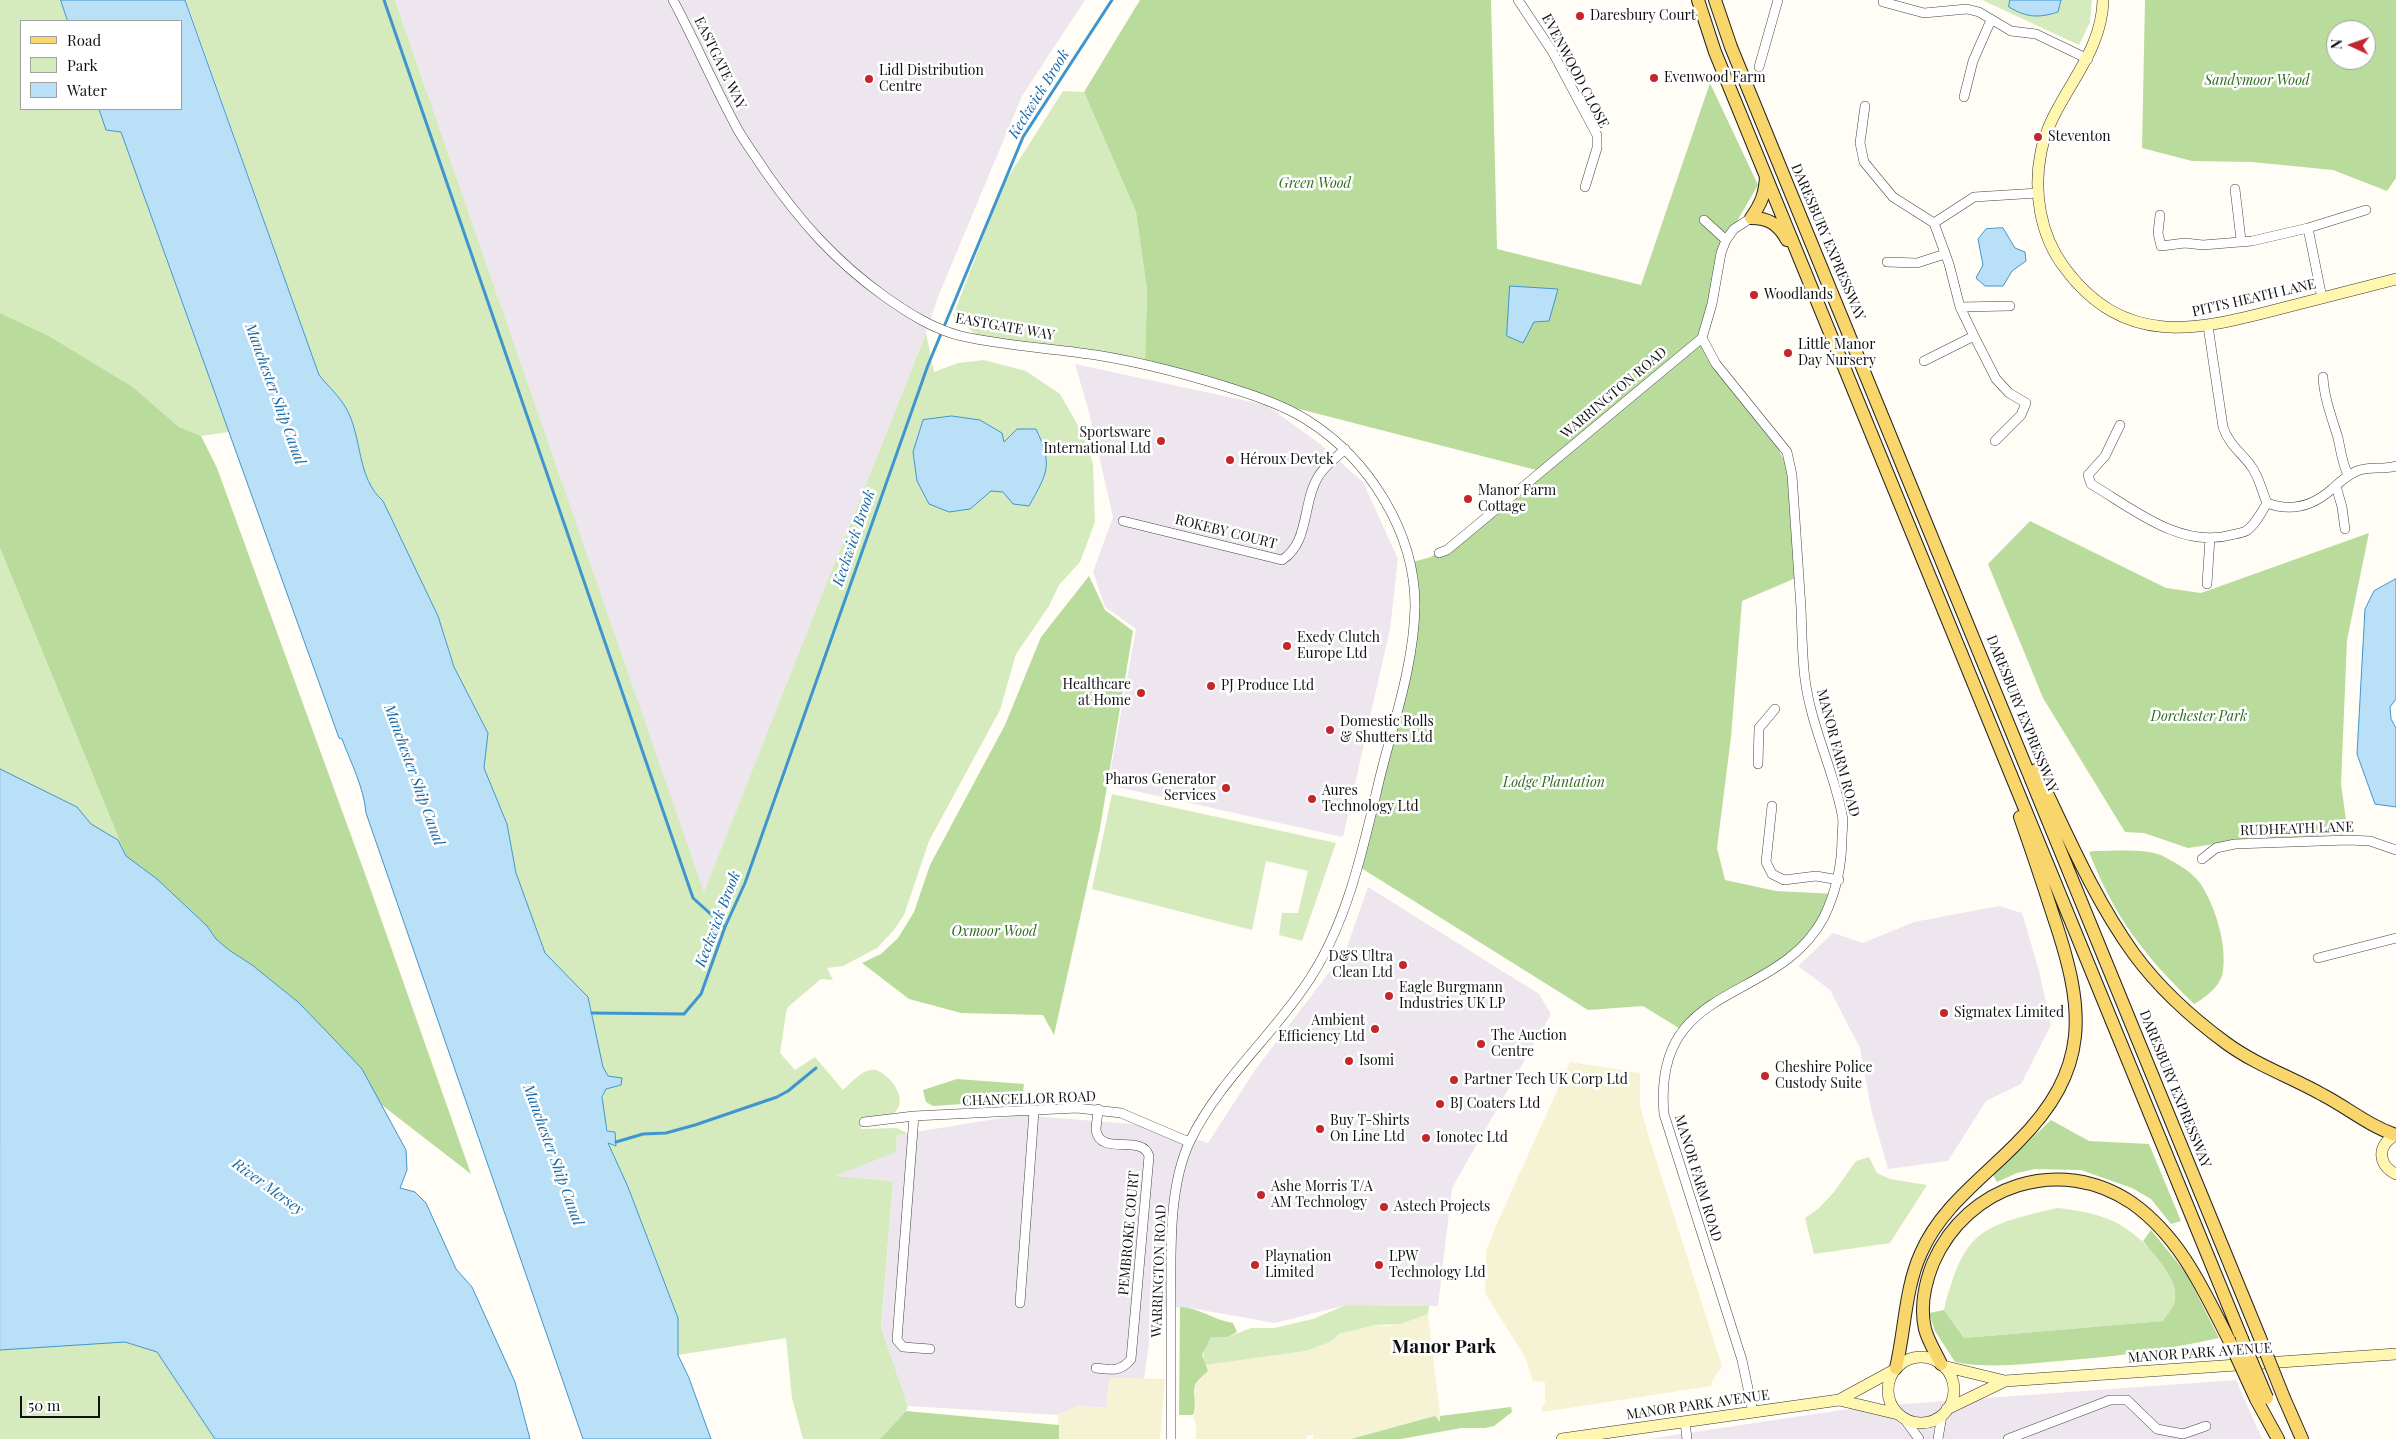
<!DOCTYPE html>
<html>
<head>
<meta charset="utf-8">
<style>
	body { margin:0 }
	#map { position:relative; width:2396px; height:1439px; overflow:hidden; background:#fffdf5; font-family:"Playfair Display",serif }
	canvas { display:block }
	.legend { position:absolute; left:20px; top:20px; width:162px; height:90px; box-sizing:border-box; background:#fff; border:1px solid #a0a0a0; margin:0; padding:6px 9px; list-style:none; font-size:15px; color:#111 }
	.legend li { display:flex; align-items:center; gap:10px; height:25px }
	.legend b { width:25px; border:1px solid #a0a0a0 }
	.north { position:absolute; left:2326px; top:20px; width:50px; height:50px; box-sizing:border-box; background:#fff; border:1px solid #a0a0a0; border-radius:50%; rotate:273deg; font-size:14px; font-weight:700; line-height:20px; text-align:center; color:#111 }
	.north::after { content:''; display:block; margin:auto; width:18px; height:22px; background:#c4262e; clip-path:polygon(50% 0,100% 100%,50% 72%,0 100%) }
	.scale { position:absolute; left:20px; top:1396px; width:80px; height:22px; box-sizing:border-box; border:2px solid #111; border-top:0; padding-left:6px; font-size:15px; line-height:18px; white-space:nowrap; color:#111; -webkit-text-stroke:4px #fff; paint-order:stroke }
</style>
</head>
<body>
<div id="map">
<canvas width="2396" height="1439"></canvas>
<ul class="legend">
<li><b style="height:6px;background:#f9d66b"></b>Road</li>
<li><b style="height:14px;background:#d5ebbd"></b>Park</li>
<li><b style="height:14px;background:#b9e0f7"></b>Water</li>
</ul>
<div class="north">N</div>
<div class="scale">50 m</div>
</div>
<script>
const ctx = document.querySelector('canvas').getContext('2d');
ctx.lineJoin = 'round';
function fill(path, color) { ctx.fillStyle = color; ctx.fill(path, 'evenodd'); }
function stroke(path, color, width, dash) { ctx.strokeStyle = color; ctx.lineWidth = width; ctx.lineCap = dash ? 'butt' : 'round'; ctx.setLineDash(dash || []); ctx.stroke(path); }
function drawText(font, color, halo, rows, align = 'center') {
  ctx.font = font + ' "Playfair Display",serif'; ctx.lineWidth = 5; ctx.setLineDash([]); ctx.textBaseline = 'middle'; ctx.strokeStyle = halo; ctx.fillStyle = color; for (const [text, x, y, turn = 0] of rows) {
    ctx.save(); ctx.translate(x, y); ctx.rotate((+turn || 0) * Math.PI / 180); ctx.textAlign = isNaN(turn) ? turn : align; if (halo) ctx.strokeText(text, 0, 0); ctx.fillText(text, 0, 0); ctx.restore();
  }
}
const industrial = new Path2D(`
	M395,0H1085L1022,96L938,297L926,333L704,893Z
	M1075,364L1266,405L1319,443L1363,482L1398,559L1390,629L1343,837L1108,785L1136,629L1105,607L1093,572L1113,517L1089,412Z
	M1368,887L1539,994L1551,1014L1452,1188L1438,1306L1346,1305L1275,1323L1190,1308L1154,1306L1144,1379L1110,1378L1106,1408L1079,1406L1058,1415L908,1406L881,1327L893,1181L834,1176L836,1147L896,1152L897,1135L1020,1115L1156,1126L1208,1143L1255,1070L1346,950Z
	M1999,906L2022,913L2039,971L2051,1025L2021,1084L1986,1101L1948,1161L1888,1169L1871,1109L1860,1048L1830,990L1798,966L1833,933L1863,943L1914,922Z
	M2236,1380L2262,1439H1648L1862,1407Z`);
const farmland = new Path2D(`
	M1570,1062L1640,1073V1105L1648,1134L1722,1366L1713,1380L1711,1386L1543,1412L1541,1408L1545,1403V1382L1533,1381L1525,1357L1485,1293L1486,1251L1494,1230Z
	M1428,1314L1441,1423L1351,1439H1313V1435L1307,1436L1306,1439H1196V1424L1193,1416L1196,1409L1194,1397L1196,1384L1208,1371L1205,1365L1306,1351L1330,1342L1339,1334L1375,1325L1388,1326Z
	M1110,1378L1165,1379L1160,1439H1059L1058,1415L1079,1406L1106,1408Z`);
const green = new Path2D(`
	M0,0H61L68,21H21V109H99L106,130L121,132L229,432L201,436L179,427L133,387L49,336L0,313Z
	M186,0H395L704,892L926,333L934,372L958,363L984,360L1026,371L1060,394L1084,436L1093,464L1095,522L1080,562L1059,585L1049,606L1016,654L1000,710L929,841L904,915L893,931L877,948L843,966L827,968L833,980L821,979L788,1007L786,1013L780,1053L795,1070L815,1057L843,1090C850,1084 861,1071 870,1070C887,1067 911,1101 894,1113C886,1118 870,1116 860,1118L861,1129L897,1128L905,1132L906,1134L897,1135L896,1152L835,1176L893,1181L881,1327L908,1406L906,1411L880,1439H803L792,1398L786,1338L678,1355V1318L628,1187L608,1143L616,1145C606,1130 598,1105 606,1089L621,1085L607,1076L603,1067L588,997L545,953L516,873L507,824L484,768L488,732L454,667L438,616L383,501C356,477 363,438 346,408C339,396 328,386 319,375Z
	M1982,0H2092L2090,22L2079,45Z
	M1063,91L1084,92L1136,212L1147,290L1145,365L982,339L953,316L1003,185Z
	M0,548L126,856L0,769Z
	M1112,794L1336,843L1302,941L1279,935L1282,913H1298L1308,871L1266,861L1252,930L1092,889Z
	M1869,1157L1877,1173L1890,1179L1927,1185L1890,1243L1814,1254L1805,1218L1818,1209L1834,1192L1856,1161Z
	M2057,1208C2076,1210 2095,1213 2113,1221C2137,1232 2180,1272 2175,1302C2174,1308 2166,1316 2163,1321L1964,1338L1944,1310C1964,1230 1981,1226 2057,1208Z
	M1346,1305L1429,1306L1428,1314L1400,1324L1375,1325L1339,1334L1330,1342L1306,1351L1205,1365C1201,1354 1205,1348 1211,1337H1228L1251,1328H1274L1313,1319Z
	M103,1342H125L157,1352L201,1416L228,1439H0V1350Z`);
const forest = new Path2D(`
	M1140,0H1491L1497,249L1641,285L1710,83L1758,185L1726,240L1702,338L1762,419L1792,475L1798,577L1742,601L1731,737L1717,848L1725,880L1776,891L1835,894L1799,950L1682,1030L1643,1006L1588,1010L1358,866L1411,654L1415,603L1409,563L1431,557L1544,472L1276,403L1145,365L1147,290L1136,212L1084,92Z
	M2145,0H2396V178L2387,191L2333,170L2252,162L2192,161L2142,148ZM2336,30H2366V60H2336Z
	M0,313L49,336L133,387L179,427L201,436L217,468L368,882L471,1174L378,1102L362,1069L298,1002L252,965L229,950L216,939L207,926L157,879L126,856L0,548Z
	M2030,521L2166,588L2201,593L2369,533L2347,640L2341,784L2348,834L2272,838L2267,837L2263,826H2254L2248,839L2188,848L2144,833L2125,832L2043,698L1988,564Z
	M1089,576L1105,610L1133,631L1100,828L1054,1035L1043,1015L961,1013L909,999L862,963L881,954L898,938L914,912L930,865L1005,725L1041,637Z
	M2095,851C2113,851 2147,848 2163,856C2176,863 2191,871 2200,883C2215,905 2227,944 2223,971C2221,986 2206,997 2194,1004C2143,954 2115,918 2089,852Z
	M957,1079L1024,1084L1022,1100L933,1106L926,1102L923,1090Z
	M2051,1120L2089,1141L2149,1144L2181,1221L2171,1224L2151,1199L2132,1188L2081,1170L2035,1169L2017,1173L1997,1182L1993,1175Z
	M2151,1230L2186,1273L2219,1338C2166,1350 2112,1357 2059,1361C2024,1364 1990,1369 1955,1362L1935,1331L1929,1313L1944,1310L1964,1338L2163,1321C2166,1315 2174,1308 2175,1301C2178,1278 2156,1257 2143,1241Z
	M1180,1307C1200,1308 1214,1320 1233,1323L1237,1332L1228,1337H1211L1202,1355L1208,1371C1204,1375 1199,1379 1196,1383C1191,1393 1198,1405 1193,1415H1179Z
	M1511,1407L1512,1412L1494,1426L1485,1428H1461L1401,1439H1351L1435,1416L1440,1422V1416Z
	M906,1411L1059,1425V1439H880Z`);
const water = new Path2D(`
	M61,0H185L319,375C328,386 339,396 346,408C363,438 356,477 383,501L438,616L454,667L488,733L484,768L507,824L516,873L545,953L588,997L603,1067L608,1076L622,1078L621,1085L606,1089L602,1097L607,1131L615,1132L616,1146L608,1143L628,1187L678,1318V1355L689,1378L711,1439H583L366,813C364,788 351,763 342,739L339,738L121,132L106,130L99,109H181V21H68Z
	M2010,0H2061L2058,12C2039,18 2027,18 2009,7Z
	M2003,228L2015,248L2025,252L2026,261L2012,271L2003,286H1985L1976,278L1983,265L1978,239L1986,229Z
	M1510,286L1558,289L1549,321L1534,322L1523,343L1507,336Z
	M952,416L980,420L1002,433L1004,442L1017,429H1036C1053,465 1048,472 1029,506L1013,504L1003,492L991,491L970,509L949,512L929,504L917,481L913,452L923,420Z
	M2396,579V699L2390,707L2391,719L2396,728V807L2375,804L2357,754L2365,609L2374,591Z
	M0,769L77,807L91,824L118,840L126,856L157,879L207,926L216,939L229,950L252,965L298,1002L331,1036L362,1069L406,1150L407,1170L400,1188L415,1192L426,1203L456,1269L472,1287L515,1382L530,1439H215L157,1352L125,1342L0,1350Z`);
const stream = new Path2D(`
	M384,0L693,898L725,927
	M592,1013L684,1014L701,994L725,927L745,883L928,365L1023,137L1112,0
	M616,1142L643,1134L666,1133L695,1125L777,1097L788,1091L816,1068`);
const street = new Path2D(`
	M673,0C696,43 715,88 738,130C746,144 756,157 765,171C800,221 834,260 884,296C908,313 933,329 961,336C1005,346 1051,348 1096,355C1146,363 1197,377 1246,393C1267,400 1288,408 1307,420C1369,459 1415,532 1415,606C1414,664 1394,721 1380,777C1364,844 1349,918 1311,977C1275,1034 1220,1079 1190,1141C1168,1187 1171,1253 1171,1303C1171,1349 1171,1394 1171,1439
	M1518,0L1552,51L1597,135V148L1585,187
	M1883,2L1924,13L1967,9L1979,12L2011,31L2036,34L2088,59
	M1759,67L1778,0
	M1964,97L1973,61L1991,20
	M1865,106L1860,143L1864,162L1893,197L1934,223
	M2235,189L2241,240
	M2160,215L2158,233L2161,246L2185,243L2203,245L2252,241L2308,228L2366,210
	M1704,220L1726,240
	M2308,228L2322,298
	M1887,262L1917,263L1945,254
	M1960,307L2010,306
	M1702,338L1716,364L1787,452L1792,475C1795,519 1798,563 1801,608C1802,632 1802,655 1805,679C1811,726 1833,769 1842,814C1844,821 1842,830 1842,837C1842,866 1837,890 1824,917C1777,1006 1652,979 1664,1114L1742,1360L1753,1412
	M1924,361L1974,336
	M2323,377C2324,398 2332,418 2338,438C2341,451 2342,463 2348,475
	M2120,425L2105,456L2088,475L2091,484C2132,508 2180,549 2231,535C2235,534 2242,533 2246,531C2255,525 2261,513 2267,503C2262,492 2259,476 2251,466C2241,452 2229,445 2223,427L2208,326
	M1995,441L2021,415L2026,403L2009,393L1996,379L1974,336L1960,307L1949,264L1934,223L1974,197L2038,193
	M2336,486L2342,507L2345,529
	M2267,503C2291,512 2313,506 2332,489C2340,482 2347,475 2357,471C2369,466 2384,470 2396,466
	M1123,521L1282,560C1310,542 1302,503 1318,477C1324,466 1336,458 1345,449
	M1439,553L1447,550L1702,338L1712,304L1721,253L1726,240L1734,229L1751,218
	M2207,584L2210,538
	M1758,764L1759,728L1775,709
	M1772,806L1766,862L1772,874L1784,880L1816,876L1839,880
	M2202,859L2216,848L2235,844L2348,840L2370,841L2396,850
	M2318,958L2396,938
	M914,1116L897,1340L903,1347L930,1349
	M864,1122L914,1116L1077,1108L1121,1113L1189,1142
	M1020,1303L1034,1111
	M1096,1368C1111,1370 1121,1372 1131,1359L1149,1156C1142,1133 1100,1157 1096,1130C1096,1124 1098,1116 1098,1109
	M1903,1417L1919,1439
	M1685,1422L1687,1439
	M1938,1439L1942,1415
	M2008,1439L2110,1400H2127L2157,1429L2183,1434L2206,1426`);
const secondary = new Path2D(`
	M2103,0C2102,59 2052,97 2041,152C2033,191 2040,235 2064,267C2124,348 2195,331 2279,309C2318,299 2357,289 2396,279
	M2396,1135C2377,1144 2377,1165 2396,1174
	M1888 1390a33 33 0 1 1 66 0a33 33 0 1 1-66 0Z
	M1943,1366L2005,1381L2396,1354
	M1839,1400L1898,1414
	M1947,1409L2005,1381
	M1562,1439L1839,1400L1894,1370`);
const primary = new Path2D(`
	M1698,0L1715,52L2242,1339
	M1715,0L1731,47L2260,1338
	M1751,218C1769,218 1778,224 1787,240
	M1751,218C1761,204 1765,194 1766,177
	M2036,770C2066,832 2093,897 2134,954C2159,988 2192,1018 2226,1043C2256,1065 2291,1077 2323,1095C2348,1108 2369,1126 2396,1135
	M1941,1364C1936,1353 1928,1341 1925,1329C1920,1308 1925,1283 1933,1263C1967,1185 2060,1154 2132,1203C2180,1237 2203,1289 2229,1340
	M1896,1368C1905,1330 1905,1288 1921,1253C1941,1207 1983,1178 2017,1143C2091,1069 2085,1010 2054,918C2043,884 2032,851 2020,817
	M2284,1398L2302,1439
	M2256,1399L2278,1439`);
const primaryBridge = new Path2D(`
	M2260,1338L2284,1398
	M2242,1339L2267,1398
	M2229,1340L2256,1399`);
const markers = [
	[1580,16,5,"#c4262e"],
	[1654,78,5,"#c4262e"],
	[869,79,5,"#c4262e"],
	[2038,137,5,"#c4262e"],
	[1754,295,5,"#c4262e"],
	[1788,353,5,"#c4262e"],
	[1161,441,5,"#c4262e"],
	[1230,460,5,"#c4262e"],
	[1468,499,5,"#c4262e"],
	[1287,646,5,"#c4262e"],
	[1211,686,5,"#c4262e"],
	[1141,693,5,"#c4262e"],
	[1330,730,5,"#c4262e"],
	[1226,788,5,"#c4262e"],
	[1312,799,5,"#c4262e"],
	[1403,965,5,"#c4262e"],
	[1389,996,5,"#c4262e"],
	[1944,1013,5,"#c4262e"],
	[1375,1029,5,"#c4262e"],
	[1481,1044,5,"#c4262e"],
	[1349,1061,5,"#c4262e"],
	[1765,1076,5,"#c4262e"],
	[1454,1080,5,"#c4262e"],
	[1440,1104,5,"#c4262e"],
	[1320,1129,5,"#c4262e"],
	[1426,1138,5,"#c4262e"],
	[1261,1195,5,"#c4262e"],
	[1384,1207,5,"#c4262e"],
	[1255,1265,5,"#c4262e"],
	[1379,1265,5,"#c4262e"]
];
const poiNames = [
	["Daresbury Court",1590,16],
	["Lidl Distribution",879,71],
	["Centre",879,87],
	["Evenwood Farm",1664,78],
	["Steventon",2048,137],
	["Woodlands",1764,295],
	["Little Manor",1798,345],
	["Day Nursery",1798,361],
	["Sportsware",1151,433,"right"],
	["International Ltd",1151,449,"right"],
	["Héroux Devtek",1240,460],
	["Manor Farm",1478,491],
	["Cottage",1478,507],
	["Exedy Clutch",1297,638],
	["Europe Ltd",1297,654],
	["Healthcare",1131,685,"right"],
	["at Home",1131,701,"right"],
	["PJ Produce Ltd",1221,686],
	["Domestic Rolls",1340,722],
	["& Shutters Ltd",1340,738],
	["Pharos Generator",1216,780,"right"],
	["Services",1216,796,"right"],
	["Aures",1322,791],
	["Technology Ltd",1322,807],
	["D&S Ultra",1393,957,"right"],
	["Clean Ltd",1393,973,"right"],
	["Eagle Burgmann",1399,988],
	["Industries UK LP",1399,1004],
	["Sigmatex Limited",1954,1013],
	["Ambient",1365,1021,"right"],
	["Efficiency Ltd",1365,1037,"right"],
	["The Auction",1491,1036],
	["Centre",1491,1052],
	["Isomi",1359,1061],
	["Cheshire Police",1775,1068],
	["Custody Suite",1775,1084],
	["Partner Tech UK Corp Ltd",1464,1080],
	["BJ Coaters Ltd",1450,1104],
	["Buy T-Shirts",1330,1121],
	["On Line Ltd",1330,1137],
	["Ionotec Ltd",1436,1138],
	["Ashe Morris T/A",1271,1187],
	["AM Technology",1271,1203],
	["Astech Projects",1394,1207],
	["Playnation",1265,1257],
	["Limited",1265,1273],
	["LPW",1389,1257],
	["Technology Ltd",1389,1273]
];
const streetNames = [
	["EASTGATE WAY",720,63,64],
	["EVENWOOD CLOSE",1575,71,62],
	["DARESBURY EXPRESSWAY",1828,242,67],
	["PITTS HEATH LANE",2254,298,-13],
	["EASTGATE WAY",1005,327,10],
	["WARRINGTON ROAD",1614,393,-40],
	["ROKEBY COURT",1226,532,14],
	["DARESBURY EXPRESSWAY",2022,714,68],
	["MANOR FARM ROAD",1838,753,75],
	["RUDHEATH LANE",2297,829,-2],
	["DARESBURY EXPRESSWAY",2175,1089,68],
	["CHANCELLOR ROAD",1029,1099,-2],
	["MANOR FARM ROAD",1698,1178,73],
	["PEMBROKE COURT",1129,1233,-85],
	["WARRINGTON ROAD",1159,1271,-88],
	["MANOR PARK AVENUE",2200,1353,-4],
	["MANOR PARK AVENUE",1698,1405,-8]
];
const parkNames = [
	["Sandymoor Wood",2257,81],
	["Green Wood",1315,184],
	["Dorchester Park",2199,717],
	["Lodge Plantation",1554,783],
	["Oxmoor Wood",994,932]
];
const waterNames = [
	["Keckwick Brook",1039,94,-58],
	["Manchester Ship Canal",275,394,70],
	["Keckwick Brook",854,538,-71],
	["Manchester Ship Canal",414,775,70],
	["Keckwick Brook",718,919,-69],
	["Manchester Ship Canal",553,1155,70],
	["River Mersey",268,1187,36]
];
const districtNames = [
	["Manor Park",1444,1347]
];
fill(industrial, '#eee6ef');
fill(farmland, '#f6f3d4');
fill(green, '#d5ebbd');
fill(forest, '#b9dc9c');
fill(water, '#b9e0f7');
stroke(water, '#3f96cf', 1);
stroke(stream, '#3f96cf', 3);
stroke(street, '#444', 10);
stroke(secondary, '#333', 12);
stroke(primary, '#222', 14);
stroke(street, '#fff', 9);
stroke(secondary, '#fff6b0', 11);
stroke(primary, '#f9d66b', 12);
stroke(primaryBridge, '#222', 14, []);
stroke(primaryBridge, '#f9d66b', 12);
for (const [x, y, r, color] of markers) { const dot = new Path2D(); dot.arc(x, y, r, 0, 2 * Math.PI); ctx.fillStyle = color; ctx.fill(dot); stroke(dot, '#fff', 2); }
drawText('14px', '#111', '#fff', poiNames, 'left');
drawText('14px', '#111', '#fff', streetNames);
drawText('italic 14px', '#2f6b1f', '#fff', parkNames);
drawText('italic 15px', '#1768a6', '#fff', waterNames);
drawText('bold 19px', '#111', '#fff', districtNames);
</script>
</body>
</html>
